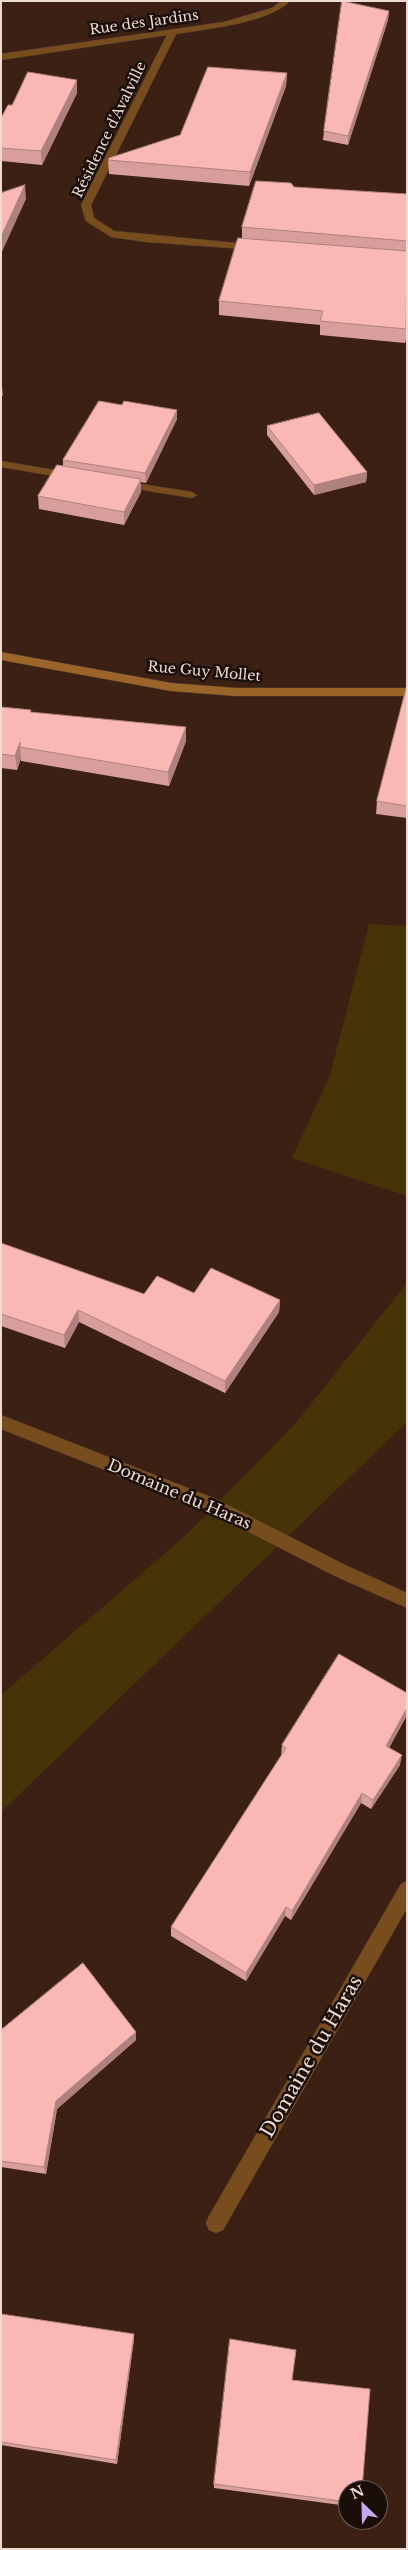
<!DOCTYPE html>
<html>
<head>
<meta charset="utf-8">
<style>
	body { margin:0 }
	#map { position:relative; width:408px; height:2550px; overflow:hidden; background:#3c2014; font-family:"Libre Baskerville",serif }
	canvas { display:block }
	.frame { position:absolute; inset:0; border:2px solid #eddad2; pointer-events:none }
	.north { position:absolute; left:338px; top:2480px; width:50px; height:50px; box-sizing:border-box; background:#1a0e09; border:1px solid #6e6059; border-radius:50%; rotate:336deg; font-size:14px; font-weight:700; line-height:20px; text-align:center; color:#eddad2 }
	.north::after { content:''; display:block; margin:auto; width:18px; height:22px; background:#c3a7f2; clip-path:polygon(50% 0,100% 100%,50% 72%,0 100%) }
</style>
</head>
<body>
<div id="map">
<canvas width="408" height="2550"></canvas>
<div class="frame"></div>
<div class="north">N</div>
</div>
<script>
const ctx = document.querySelector('canvas').getContext('2d');
ctx.lineJoin = 'round';
function fill(path, color) { ctx.fillStyle = color; ctx.fill(path, 'evenodd'); }
function stroke(path, color, width, dash) { ctx.strokeStyle = color; ctx.lineWidth = width; ctx.lineCap = dash ? 'butt' : 'round'; ctx.setLineDash(dash || []); ctx.stroke(path); }
function drawText(font, color, halo, rows, align = 'center') {
  ctx.font = font + ' "Libre Baskerville",serif'; ctx.lineWidth = 5; ctx.setLineDash([]); ctx.textBaseline = 'middle'; ctx.strokeStyle = halo; ctx.fillStyle = color; for (const [text, x, y, turn = 0] of rows) {
    ctx.save(); ctx.translate(x, y); ctx.rotate((+turn || 0) * Math.PI / 180); ctx.textAlign = isNaN(turn) ? turn : align; if (halo) ctx.strokeText(text, 0, 0); ctx.fillText(text, 0, 0); ctx.restore();
  }
}
const green = new Path2D(`
	M369,924L407,926V1196L292,1158L330,1075Z
	M407,1283V1422L1,1812V1695L185,1536L295,1424Z`);
const street = new Path2D(`
	M281,1H290C269,23 206,29 176,34L91,205L94,218L114,231L256,245L259,246V250L147,242L111,237L86,221L81,205L167,35L1,60V54L224,22L272,8Z
	M1,461L72,473L77,476L72,479L1,467Z
	M122,481L192,492L197,495L192,498L118,486L117,484Z
	M1,1415L216,1499L345,1565L407,1593V1608L333,1575L204,1509L1,1429Z
	M407,1881V1908L223,2230L216,2233L209,2230L206,2223L209,2216L401,1884Z`);
const secondary = new Path2D(`
	M1,652L171,683L236,688H407V696H236L171,691L1,660Z`);
const wall = new Path2D(`
	M389,11L388,20L348,145L323,140L324,131Z
	M287,73L286,86L249,186L109,174L108,160L180,135Z
	M77,93L42,165L1,161V118L12,105Z
	M294,187L407,194V337L405,343L320,335V325L219,315V301L242,238V227Z
	M122,405L177,410V419L146,483L141,482V492L124,525L39,509L38,496L63,466V460Z
	M267,426L367,472L366,482L314,495L267,435Z
	M407,685V818L376,814L377,801Z
	M1,707L31,710V712L186,741L169,786L21,761V758L17,770L1,768Z
	M1,1243L144,1294L194,1293L280,1300L279,1312L225,1393L79,1322L65,1348L1,1326Z
	M407,1715L389,1748L400,1765L371,1809L361,1803L291,1920L285,1916L246,1981L171,1936V1927L281,1756L282,1745Z
	M1,2030L136,2032V2040L57,2109L46,2174L1,2167Z
	M1,2314L134,2334V2339L117,2464L1,2445Z
	M214,2484L348,2490V2506L214,2488Z`);
const shadedWall = new Path2D(`
	M389,11L388,20L348,145V136Z
	M287,73L286,86L249,186L250,172Z
	M77,80V93L42,165L41,151Z
	M25,185L26,199L1,254V237Z
	M2,386L3,395L1,397V387Z
	M177,410V419L146,483L145,473Z
	M367,472L366,482L314,495V485Z
	M141,479V492L124,525V512Z
	M186,727V741L169,786L168,772Z
	M20,742V747L21,758L17,770L15,756Z
	M280,1300L279,1312L225,1393V1381Z
	M78,1310L79,1322L65,1348L64,1335Z
	M407,1708V1715L384,1757L386,1746Z
	M402,1755L400,1765L371,1809L373,1800Z
	M362,1793L361,1803L291,1920L292,1911Z
	M286,1907L285,1916L246,1981V1973Z
	M136,2032V2040L57,2109L46,2174L44,2167L56,2101Z
	M134,2334V2339L117,2464L116,2460Z`);
const building = new Path2D(`
	M342,1L389,11L348,136L324,131Z
	M208,67L287,73L250,172L108,160L109,158L180,135Z
	M28,72L77,80L41,151L1,148V118L8,105H12Z
	M256,181L291,183L294,187L407,194V241L242,227Z
	M25,185L1,237V193Z
	M238,238L407,251L406,329L320,321L323,311L219,301Z
	M99,401L122,405L124,401L177,410L145,473L63,460Z
	M319,413L367,472L314,485L267,426Z
	M57,465L141,479L124,512L38,496Z
	M407,685V806L377,801Z
	M1,707L31,710L30,712L186,727L168,772L20,747V742L15,756L1,754Z
	M1,1243L144,1294L157,1276L194,1293L211,1268L280,1300L225,1381L78,1310L64,1335L1,1314Z
	M339,1654L407,1693V1708L386,1746L402,1755L373,1800L362,1793L292,1911L286,1907L246,1973L171,1927L286,1748L282,1745Z
	M83,1963L136,2032L56,2101L44,2167L1,2161V2030Z
	M1,2314L134,2334L116,2460L1,2442Z
	M230,2339L296,2350L292,2380L370,2389L362,2490H348V2502L214,2484Z`);
const farStreetnames = [
	["Rue des Jardins",144,23,-8],
	["Résidence d'Avalville",110,130,-64],
	["Rue Guy Mollet",204,672,5]
];
const streetNames = [
	["Domaine du Haras",179,1495,23]
];
const nearStreetnames = [
	["Domaine du Haras",312,2057,-60]
];
fill(green, '#463408');
stroke(street, '#583e32', 1);
stroke(secondary, '#583e32', 1);
fill(street, '#784d1e');
fill(secondary, '#9b6428');
fill(wall, '#d79e9b');
fill(shadedWall, '#af817e');
fill(building, '#fab8b4');
stroke(building, '#af817e', 1);
drawText('14px', '#eddad2', '#1a0e09', farStreetnames);
drawText('16px', '#eddad2', '#1a0e09', streetNames);
drawText('19px', '#eddad2', '#1a0e09', nearStreetnames);
</script>
</body>
</html>
